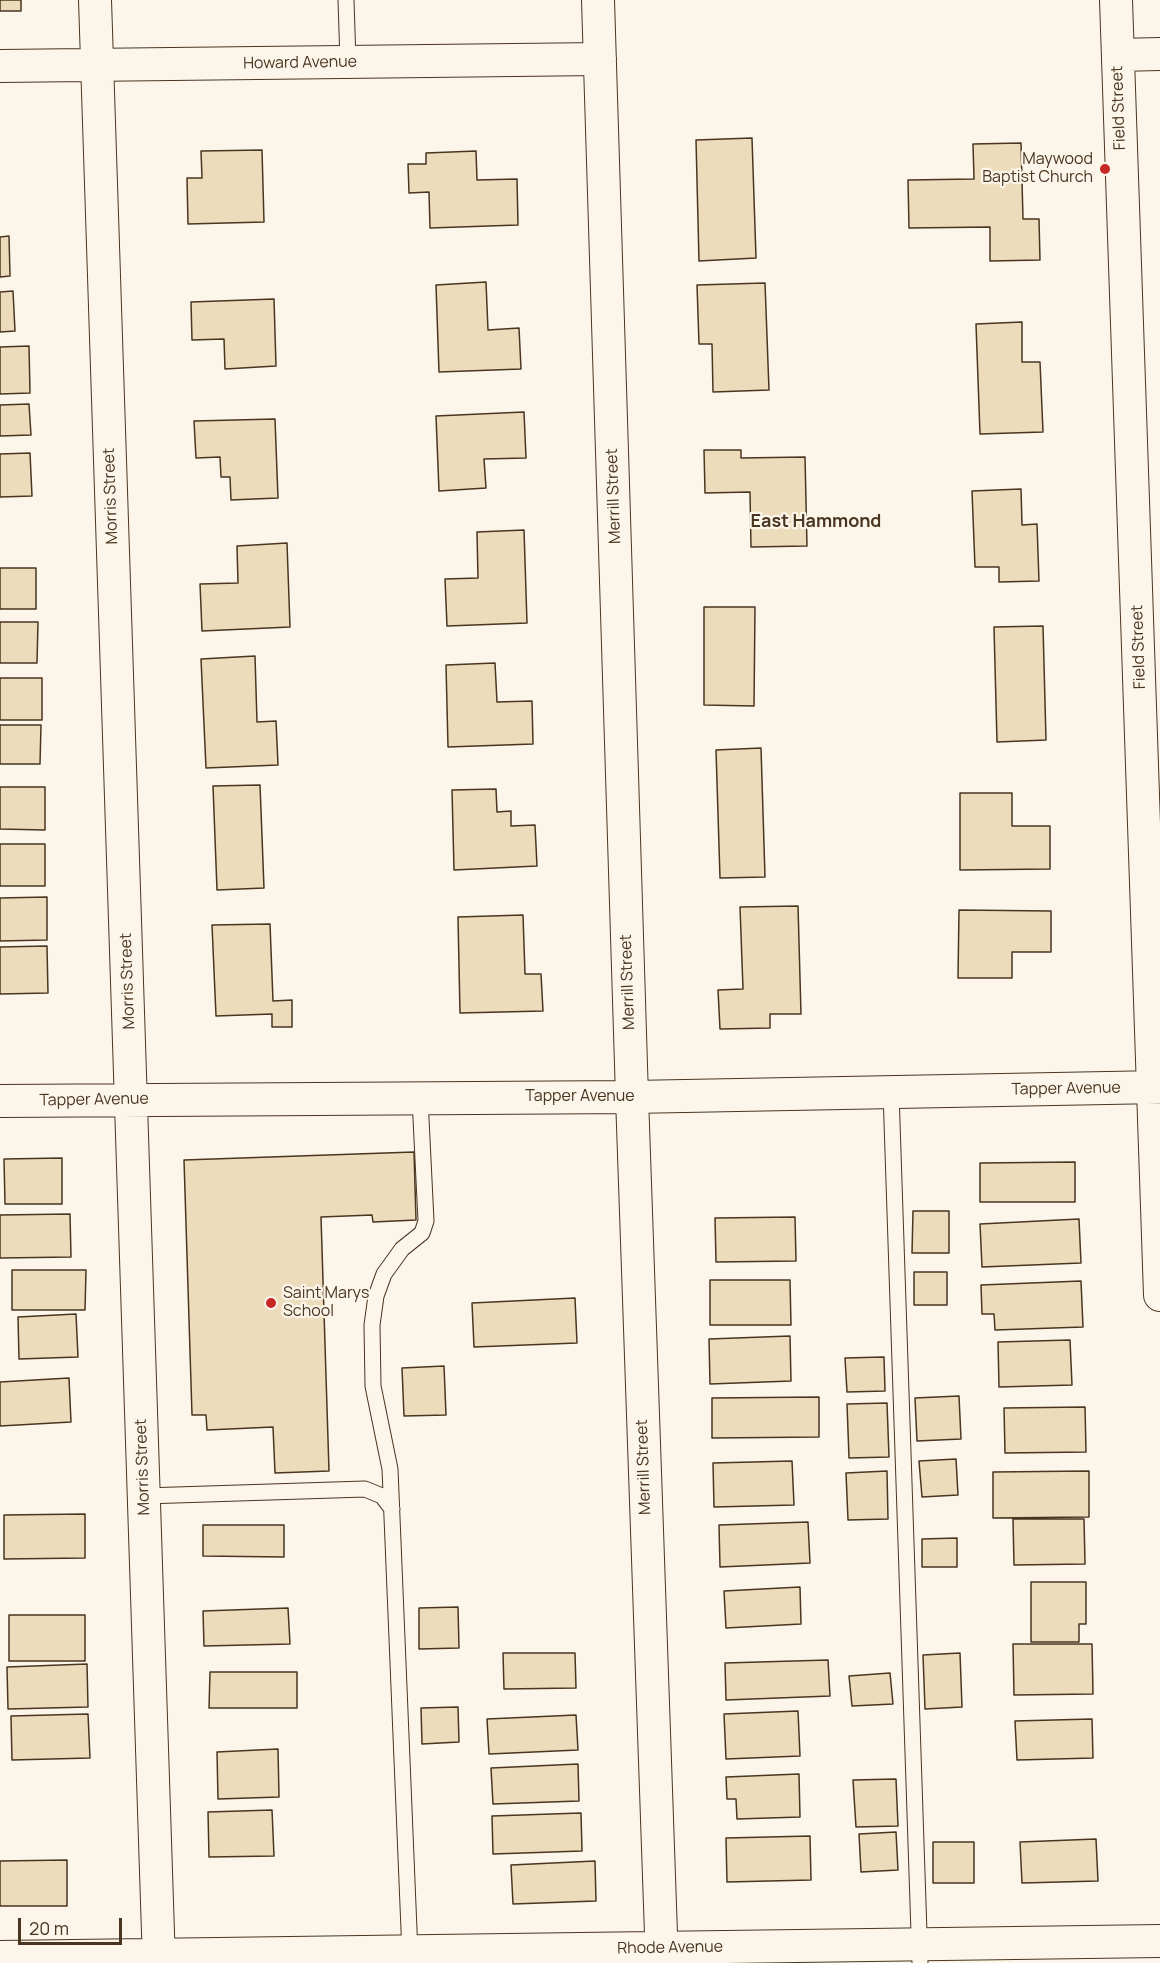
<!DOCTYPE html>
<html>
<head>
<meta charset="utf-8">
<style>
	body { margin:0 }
	#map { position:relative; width:1160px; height:1963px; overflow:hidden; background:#fbf6e9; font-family:Manrope,sans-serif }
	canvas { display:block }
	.scale { position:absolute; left:18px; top:1918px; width:104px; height:27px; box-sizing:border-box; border:3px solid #4a3520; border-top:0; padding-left:8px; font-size:18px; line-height:21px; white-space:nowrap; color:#4a3520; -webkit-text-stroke:4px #fbf6e9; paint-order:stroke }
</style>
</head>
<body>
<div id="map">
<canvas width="1160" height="1963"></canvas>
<div class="scale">20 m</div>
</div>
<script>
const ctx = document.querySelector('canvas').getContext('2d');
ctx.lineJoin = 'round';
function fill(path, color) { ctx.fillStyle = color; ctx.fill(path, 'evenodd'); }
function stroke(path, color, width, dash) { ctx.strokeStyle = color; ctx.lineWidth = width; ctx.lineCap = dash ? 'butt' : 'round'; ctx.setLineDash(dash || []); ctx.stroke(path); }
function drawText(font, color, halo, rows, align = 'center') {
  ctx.font = font + ' Manrope,sans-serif'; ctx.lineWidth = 4.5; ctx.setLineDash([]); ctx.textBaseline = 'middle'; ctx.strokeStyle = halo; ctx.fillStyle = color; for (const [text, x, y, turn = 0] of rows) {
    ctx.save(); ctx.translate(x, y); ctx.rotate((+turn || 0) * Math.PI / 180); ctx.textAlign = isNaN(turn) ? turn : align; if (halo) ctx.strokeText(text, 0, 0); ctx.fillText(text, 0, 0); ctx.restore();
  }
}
const building = new Path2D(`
	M0,0H21V11H0Z
	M752,138L756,258L699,261L696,140Z
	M1021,143L1023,219H1039L1040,260L990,261V227L909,228L908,180L974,179L973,144Z
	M262,150L264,222L188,224L187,178H202L201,151Z
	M476,151L477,180L517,179L518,225L430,228L429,192L409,193L408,164H426V153Z
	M9,236L10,276L0,277V237Z
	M486,282L488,330L519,328L521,369L439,372L436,285Z
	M765,283L769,390L713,392L712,344H699L697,285Z
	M13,291L15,331L0,332V292Z
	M274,299L276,366L225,369L224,339L192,340L191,302Z
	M1022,322V362H1040L1043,432L980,434L976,324Z
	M29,346L30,393L0,394V347Z
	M29,404L31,435L0,436V405Z
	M524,412L526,458L484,459L486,488L439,491L436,416Z
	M275,419L278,498L231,500L230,477H221L220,457L196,458L194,421Z
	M704,450H741V458L805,457L807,546L751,547L750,492L705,493Z
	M30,453L32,496L0,497V454Z
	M1021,489L1022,525L1037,524L1039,581L999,582V567H975L972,491Z
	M524,530L527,623L447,626L445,579L478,578L477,532Z
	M287,543L290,627L202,631L200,584L238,583L237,546Z
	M0,568H36V609H0Z
	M704,607H755L754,706L704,705Z
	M0,622H38L37,663H0Z
	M1043,626L1046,740L997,742L994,627Z
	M255,656L257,722L276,721L278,765L206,768L201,659Z
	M495,663L497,702L532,701L533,744L448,747L446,665Z
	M0,678H42V720H0Z
	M0,725H41L40,764H0Z
	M761,748L765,877L720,878L716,750Z
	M260,785L264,888L217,890L213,786Z
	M0,787H45V830L0,829Z
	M496,789L497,812L511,811V826L535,825L537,866L454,870L452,790Z
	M960,793H1012V826H1050V869L960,870Z
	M0,844H45V886H0Z
	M47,897V940L0,941V898Z
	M798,906L801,1014H770V1028L720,1029L718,990L743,989L740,907Z
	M959,910L1051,911V952H1012V978H958Z
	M523,915L525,974H541L543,1011L460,1013L458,917Z
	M270,924L273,1001L292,1000V1027H272V1014L216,1016L212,925Z
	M47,946L48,993L0,994V947Z
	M414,1152L416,1220L373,1222L372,1215L321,1217L329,1471L275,1473L273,1427L207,1430L206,1415H192L184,1160Z
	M62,1158V1204H5L4,1159Z
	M1075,1162V1202H980V1163Z
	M913,1211H949V1253H912Z
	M70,1214L71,1257L0,1258V1215Z
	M795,1217L796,1261L716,1262L715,1218Z
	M1079,1219L1081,1263L982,1267L980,1224Z
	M12,1270H86L85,1310H12Z
	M914,1272H947V1305H914Z
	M710,1280H790L791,1325H710Z
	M1081,1281L1083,1327L995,1330L994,1314H982L981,1285Z
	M575,1298L577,1343L474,1347L472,1303Z
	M76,1314L78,1357L19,1359L18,1317Z
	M790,1336L791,1381L710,1384L709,1339Z
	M1070,1340L1072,1385L999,1387L998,1342Z
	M884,1357L885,1391L847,1392L845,1358Z
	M444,1366L446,1415L404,1416L402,1368Z
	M69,1378L71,1422L0,1426V1382Z
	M959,1396L961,1439L917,1441L915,1398Z
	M819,1397V1437L712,1438V1398Z
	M887,1403L889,1457L849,1458L847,1404Z
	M1085,1407L1086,1452L1005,1453L1004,1408Z
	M956,1459L958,1495L922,1497L919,1461Z
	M792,1461L794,1505L714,1507L713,1463Z
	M887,1471L888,1519L848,1520L846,1473Z
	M1089,1471V1517L993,1518V1472Z
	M85,1514V1558L4,1559V1515Z
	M1013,1519H1084L1085,1564L1014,1565Z
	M808,1522L810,1563L720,1567L719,1525Z
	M203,1525H284V1557L203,1556Z
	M957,1538V1567H922V1539Z
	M1031,1582H1086V1624H1079V1642H1031Z
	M800,1587L801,1624L726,1628L724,1591Z
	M458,1607L459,1648L419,1649V1608Z
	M288,1608L290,1644L204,1646L203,1611Z
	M9,1615H85V1661H9Z
	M1013,1644H1092L1093,1694L1014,1695Z
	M503,1653H575L576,1688L504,1689Z
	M960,1653L962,1707L925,1709L923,1655Z
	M828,1660L830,1696L726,1700L725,1663Z
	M87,1664L88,1707L8,1709L7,1667Z
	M210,1672H297V1708H209Z
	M890,1673L893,1704L852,1706L849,1676Z
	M458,1707L459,1742L422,1744L421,1708Z
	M798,1711L800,1756L726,1759L724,1714Z
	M88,1714L90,1758L12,1760L11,1716Z
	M576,1715L578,1750L489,1754L487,1719Z
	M1092,1719L1093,1758L1017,1760L1015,1721Z
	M278,1749L279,1797L218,1799L217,1752Z
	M578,1764L579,1801L493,1804L491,1768Z
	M799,1774L800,1817L737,1819L736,1799H727L726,1777Z
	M896,1779L898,1826L856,1827L853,1780Z
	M272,1810L274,1856L209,1857L208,1812Z
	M581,1813L582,1851L493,1854L492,1816Z
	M896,1832L898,1870L861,1872L859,1834Z
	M810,1836L811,1880L727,1882L726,1838Z
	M1096,1839L1098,1881L1022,1883L1020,1842Z
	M933,1842H974V1883H933Z
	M67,1860V1906H0V1861Z
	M595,1861L596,1901L513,1904L511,1865Z`);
const lane = new Path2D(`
	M346,0L348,62
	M891,1092L920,1963
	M144,1496L365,1489L382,1496L392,1509
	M410,1954L390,1469L373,1386L372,1325L376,1296L384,1274L402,1249L422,1233L426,1221L420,1098`);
const street = new Path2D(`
	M95,0L159,1963
	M598,0L632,1097L662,1963
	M1116,0L1160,1295
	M1118,55L1160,54
	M0,66L600,59
	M0,1101L632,1097L1160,1087
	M0,1957L1160,1941`);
const markers = [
	[1105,169,6,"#c62828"],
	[271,1303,6,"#c62828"]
];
const streetNames = [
	["Howard Avenue",300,63,-1],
	["Field Street",1119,108,-92],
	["Morris Street",111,496,-92],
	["Merrill Street",614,496,-92],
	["Field Street",1139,647,-92],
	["Morris Street",128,981,-92],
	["Merrill Street",628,982,-92],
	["Tapper Avenue",1066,1089,-1],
	["Tapper Avenue",580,1097],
	["Tapper Avenue",94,1100,-1],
	["Morris Street",143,1467,-92],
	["Merrill Street",644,1467,-92],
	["Rhode Avenue",670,1948,-1]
];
const poiNames = [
	["Maywood",1093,160],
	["Baptist Church",1093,178],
	["Saint Marys",283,1294,"left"],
	["School",283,1312,"left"]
];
const neighbourhoodNames = [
	["East Hammond",816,522]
];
fill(building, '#ecdcbc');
stroke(building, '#4a3520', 1.5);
stroke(lane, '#4a3520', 17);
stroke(street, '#4a3520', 34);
stroke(lane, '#fbf6e9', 15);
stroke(street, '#fbf6e9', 32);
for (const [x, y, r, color] of markers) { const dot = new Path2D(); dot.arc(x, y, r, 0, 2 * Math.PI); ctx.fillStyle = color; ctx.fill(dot); stroke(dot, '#fbf6e9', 2); }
drawText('16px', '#4a3520', '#fbf6e9', streetNames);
drawText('16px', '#4a3520', '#fbf6e9', poiNames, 'right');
drawText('bold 18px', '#4a3520', '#fbf6e9', neighbourhoodNames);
</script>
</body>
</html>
